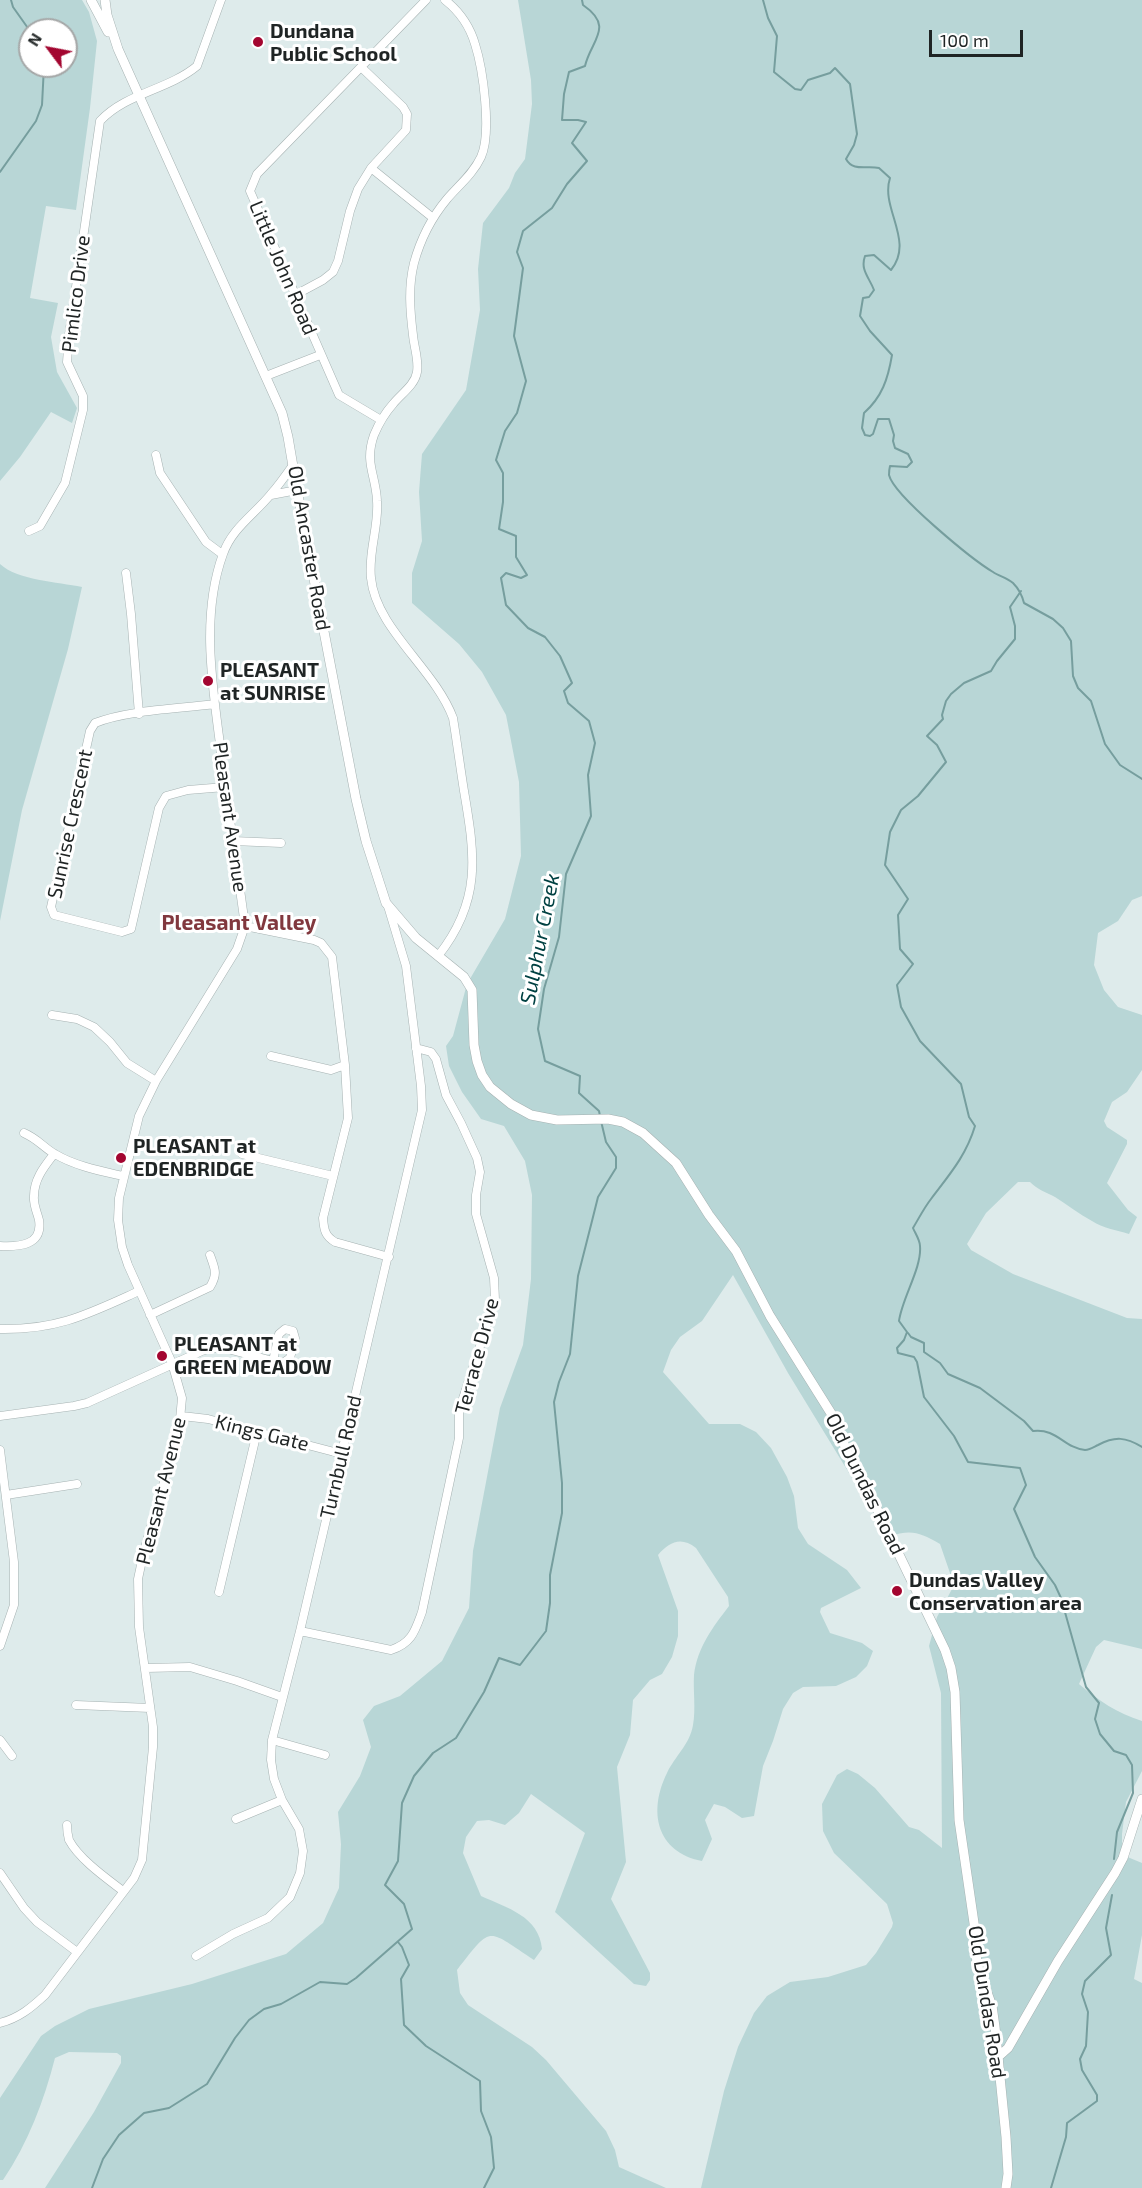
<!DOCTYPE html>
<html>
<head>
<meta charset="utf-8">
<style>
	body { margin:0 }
	#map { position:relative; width:1142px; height:2188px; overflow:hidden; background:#deebeb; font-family:"Exo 2",sans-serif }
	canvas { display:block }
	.north { position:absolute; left:18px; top:18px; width:60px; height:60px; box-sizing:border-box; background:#fff; border:2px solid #a5a7a7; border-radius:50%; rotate:302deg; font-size:16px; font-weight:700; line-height:24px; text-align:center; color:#1f2424 }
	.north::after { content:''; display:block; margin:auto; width:21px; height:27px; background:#a30630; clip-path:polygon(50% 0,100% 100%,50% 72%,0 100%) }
	.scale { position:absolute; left:929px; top:30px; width:94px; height:27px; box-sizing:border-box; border:3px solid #1f2424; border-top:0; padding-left:8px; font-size:18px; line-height:21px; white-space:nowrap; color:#1f2424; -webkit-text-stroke:4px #fff; paint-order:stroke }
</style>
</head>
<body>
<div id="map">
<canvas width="1142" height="2188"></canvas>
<div class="north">N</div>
<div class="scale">100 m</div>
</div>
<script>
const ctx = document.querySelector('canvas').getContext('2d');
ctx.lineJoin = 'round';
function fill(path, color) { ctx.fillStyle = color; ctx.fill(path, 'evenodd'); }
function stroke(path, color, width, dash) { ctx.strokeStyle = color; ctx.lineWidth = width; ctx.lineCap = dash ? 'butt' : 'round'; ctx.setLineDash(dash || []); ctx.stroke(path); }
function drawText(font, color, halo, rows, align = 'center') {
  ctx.font = font + ' "Exo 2",sans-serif'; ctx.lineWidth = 6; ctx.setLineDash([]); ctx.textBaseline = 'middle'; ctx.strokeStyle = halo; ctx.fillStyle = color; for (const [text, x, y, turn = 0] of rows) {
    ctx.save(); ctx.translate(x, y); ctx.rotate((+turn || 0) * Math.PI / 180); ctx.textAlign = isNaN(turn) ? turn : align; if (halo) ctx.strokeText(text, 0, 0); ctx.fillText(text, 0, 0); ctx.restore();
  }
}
const green = new Path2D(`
	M0,0H82L89,12L97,41L90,108L76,210L46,206L30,298L58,303L51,337L57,372L77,408L72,423L51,412L20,457L0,481ZM30,30H66V66H30Z
	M518,0H1142V896L1132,900L1118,921L1098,933L1094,965L1104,990L1118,1007L1142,1015V1070L1127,1092L1112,1102L1104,1121L1107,1127L1127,1140V1144L1107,1183L1128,1210L1137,1217L1129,1234C1116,1230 1103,1228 1092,1221C1079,1214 1068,1205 1055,1197C1046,1192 1038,1190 1030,1182H1018L986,1213L967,1244L971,1250L1013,1274L1127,1318L1142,1319V1649L1104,1640L1096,1647L1079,1684C1099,1701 1117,1713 1142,1721V1771L1126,1802L1122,1834V1852L1125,1856L1142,1863V1935L1134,1979L1142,1983V2188H701L724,2091L738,2047L754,2013L767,1996L790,1982L828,1977L866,1965L876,1953L892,1927L893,1923L887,1904L834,1853L823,1831L822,1804L837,1775L847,1769L858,1774L875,1788L909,1827L919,1830L942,1848L941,1693L929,1646L937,1617L952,1589L950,1573L940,1544C919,1532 911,1529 888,1537L788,1373L733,1275L702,1321L680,1337L671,1350L663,1372L709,1424H740L756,1432L771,1448L787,1477L794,1496L798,1528L808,1544L847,1570L861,1588L821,1608L820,1612L830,1633L862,1643L873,1651L867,1666L856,1677L836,1686L803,1687L793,1693L783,1709L773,1741L763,1766L754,1816L742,1818L725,1807L714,1804L705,1820L712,1839L702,1861C656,1852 648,1811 667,1773C675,1756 690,1744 693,1725C696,1709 693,1691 694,1675C697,1648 713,1627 729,1606L728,1597L696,1548C681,1536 669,1542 658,1555L678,1611V1636L672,1657L662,1674L650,1680L633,1700L630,1735L617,1767L626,1862L611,1899L650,1973V1980L646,1986L634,1984L555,1912L585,1833L531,1794L519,1813L505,1825L489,1820L477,1821L466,1837L463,1853L481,1896C507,1908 539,1916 542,1949L534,1960C486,1929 493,1924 457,1970L460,1993L468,2005L532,2047L546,2060L606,2131L615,2150L619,2167L666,2188H45L94,2112L121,2063V2056L117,2053L69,2052L55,2058C44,2101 28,2143 3,2180H0V2098L41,2036L55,2026L89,2009L192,1984L286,1954L323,1923L339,1888L341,1844L338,1812L360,1776L371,1747L363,1720L374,1706L400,1696L442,1661L469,1608L473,1551L500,1408L523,1345L531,1279L532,1195L525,1161L504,1126L481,1119L462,1092L449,1066L446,1046L453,1036L467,984L505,919L521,856L519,782L506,715L482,672L459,644L412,603V573L422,541L419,492L422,454L466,390L480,310L478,269L483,223L509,188L515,173L525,159L532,104L531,80Z
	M0,564C17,580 58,582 82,587L68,649L22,810L0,921Z`);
const stream = new Path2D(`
	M11,0L13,7L30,31
	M582,0L583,5C615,27 591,40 585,66L569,72L564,94L562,120H578L586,122L572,143L587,161L567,184L552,208L523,231L517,252L523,268L514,336L526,381L517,413L505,431L496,460L503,473V502L499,529L516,536V557L527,575L521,578L506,573L501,578L506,605L528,628L545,637L560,656L572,683L564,691L568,703L589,721L595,743L588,775L591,816L566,874L559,937L544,989L538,1029L545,1061L580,1076L579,1093L599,1111L600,1116
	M763,0L768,18L777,36L774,72L795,89L801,90L808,80L830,73L835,68L850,84L857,134L854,145L846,159C853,172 867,165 879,168L890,178C880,208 915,241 891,270L874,255L865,256C860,270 869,277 874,290L869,297L863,298L860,316L870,331L892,355C888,379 882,397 864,413L862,428L865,435L870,436L873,434L878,419H889L894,435L893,441L895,448L908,454L912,462L907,467L890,466C889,470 889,471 889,475C894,496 973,560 993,572C999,576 1007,578 1013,583C1019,589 1022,595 1024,603L1053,619L1063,628L1071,641L1073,676L1078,688L1091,701L1105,744L1120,765L1142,779
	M0,172L36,121L42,105L44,66
	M1021,591L1010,607L1015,626V639L997,661L991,671L964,683L951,694L946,701L942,715L943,719L927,736L937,745L946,762L918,796L901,810L890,832L885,865L908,899L898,915L900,949L913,964L897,985L901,1007L920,1041L961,1084L969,1117L975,1126C966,1156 949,1175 931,1199C924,1208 919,1218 913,1228C915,1233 920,1240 920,1246C922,1268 902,1298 899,1321L907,1332L904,1340L897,1348L898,1353L914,1357L917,1362L924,1397L954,1436L968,1462L1020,1468L1026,1485L1014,1509L1035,1557L1055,1585L1061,1598L1086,1687L1099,1703L1095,1719L1100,1734L1114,1751L1126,1755L1132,1765L1133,1793L1117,1832L1114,1859
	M908,1333L911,1337L924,1343V1352L940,1363L948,1374L980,1388L1024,1421L1033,1431C1057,1428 1064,1448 1085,1450C1090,1450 1094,1447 1098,1445C1115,1436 1126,1437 1142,1447
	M398,1942L402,1947L409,1965L401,1979L404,2025L426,2046L480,2081L481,2111L491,2137L494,2168L484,2188
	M92,2188L103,2159L119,2135L144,2113L169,2108L207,2084L235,2038L249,2020L264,2009L281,2004L320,1982L347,1984L356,1978L412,1929L404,1904L385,1885L398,1861L402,1803L414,1776L433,1753L456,1738L484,1692L499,1658L520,1665L546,1631L550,1603V1575L562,1513V1483L554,1402L559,1382L570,1354L578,1276L592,1221L598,1197L616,1168V1157L606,1142L601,1121
	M1051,2188L1066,2137L1067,2123L1097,2101V2095L1082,2070L1080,2059L1086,2046L1088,2012L1082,1994L1085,1981L1111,1955L1106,1928L1112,1895`);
const minor = new Path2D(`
	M371,168L433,218
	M297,294L323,280L333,272L338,261L350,211L358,189L371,168L406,130L407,114L403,107L361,67
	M266,376L320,355
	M381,420L339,395L250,191L257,174L426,0
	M156,455L160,473L206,542L222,554
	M271,495L297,490
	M29,531L40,526L65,483L83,410V396L67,362L69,335L100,121C126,93 168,90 197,66L221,0
	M126,573L131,614L139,714
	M215,704C178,709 128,710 95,723L90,731L51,907L54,915L122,932L131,929L159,808L166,796L188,790L225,787
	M233,841L281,843
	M245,926L314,940L321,943L332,957L345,1065L348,1118L323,1218C324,1230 325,1236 335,1242L389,1257
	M438,956C482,901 475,855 464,791C460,766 457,742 453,718C435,669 376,629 371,578C368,552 379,527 377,501C376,475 364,463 374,435C379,423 385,413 393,404C401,394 415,385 417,372C419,360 414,347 413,335C410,311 408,287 414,263C420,241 432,217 447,199C459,185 473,174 481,157C492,133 483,69 475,44C470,27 459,11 445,0
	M52,1015L77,1019L94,1027L110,1042L127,1063L156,1081
	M271,1056L331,1070L345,1065
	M24,1133C38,1139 44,1148 55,1154C75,1166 101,1171 123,1176
	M242,1154L333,1176
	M0,1246C20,1247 43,1245 39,1220C37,1212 33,1204 34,1196C34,1179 44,1167 54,1154
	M150,1315L210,1287C218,1274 215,1269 210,1255
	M0,1329C58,1330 88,1314 139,1291
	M0,1416L74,1406L87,1403L204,1350L220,1347L273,1361L279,1334L285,1329L293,1331L295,1338L290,1358L283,1363L273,1361
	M182,1416L208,1419L342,1454
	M0,1450L14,1562V1605L0,1646
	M6,1495L77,1484
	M219,1592L257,1432
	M300,1631L391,1650C412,1643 415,1631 422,1612L459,1438V1411L495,1300L494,1278L476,1214V1195L480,1172L477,1158L461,1123L446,1095L436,1059L431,1052L416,1048
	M146,1668L190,1667L237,1681L282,1697
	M76,1705L150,1708
	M0,1740L12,1756
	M272,1740L325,1755
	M236,1819L282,1800
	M67,1825C67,1829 68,1836 69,1840C79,1859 106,1878 123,1891
	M0,1873L24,1908L37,1922L77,1952
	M196,1956L233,1934L268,1918L290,1897L300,1873L303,1851L299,1829L282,1800L274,1779L271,1760L272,1740L300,1631L422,1110L421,1086L406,966L388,906
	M0,2023C19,2018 31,2008 45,1995L134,1878L142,1860L153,1747V1727L139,1627L138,1579L144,1551L179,1430L182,1398L172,1363L128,1265L122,1247L118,1220L119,1198L139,1116L156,1081L237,949L245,926C237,865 227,805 220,744C212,683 201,614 223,554C232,528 255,514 271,494C279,485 286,475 293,465`);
const tertiary = new Path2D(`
	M91,0L108,32
	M105,0L107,15L118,49L282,413L288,437L297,490L356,799L366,841L386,903L416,938L464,977L472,990L474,1045L477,1061L482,1075L490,1087L511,1104L531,1115L557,1120L608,1119L623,1122L643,1133L676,1163L709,1215L736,1251L770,1316L834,1418L853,1467L876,1507L945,1650L951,1668L955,1692L959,1820L974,1923L977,1965L992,2006L995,2027L1006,2137L1008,2174L1006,2188
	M998,2057L1008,2048L1058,1961L1115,1873L1123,1858L1142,1799`);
const markers = [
	[258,42,6,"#a30630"],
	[208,681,6,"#a30630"],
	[121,1158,6,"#a30630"],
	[162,1356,6,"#a30630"],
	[897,1591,6,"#a30630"]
];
const poiNames = [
	["Dundana",270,31],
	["Public School",270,54],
	["PLEASANT",220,670],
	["at SUNRISE",220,693],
	["PLEASANT at",133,1146],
	["EDENBRIDGE",133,1169],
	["PLEASANT at",174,1344],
	["GREEN MEADOW",174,1367],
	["Dundas Valley",909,1580],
	["Conservation area",909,1603]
];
const streetNames = [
	["Little John Road",283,268,67],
	["Pimlico Drive",76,294,-83],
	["Old Ancaster Road",309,548,80],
	["Pleasant Avenue",230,817,82],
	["Sunrise Crescent",70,824,-78],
	["Terrace Drive",477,1356,-75],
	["Kings Gate",262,1433,14],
	["Turnbull Road",341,1457,-77],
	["Old Dundas Road",865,1484,64],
	["Pleasant Avenue",161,1491,-76],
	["Old Dundas Road",987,2002,81]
];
const neighbourhoodNames = [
	["Pleasant Valley",239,923]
];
const waterNames = [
	["Sulphur Creek",540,939,-79]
];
fill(green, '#b8d6d6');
stroke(stream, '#769e9e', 2);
stroke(minor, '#a6b2b2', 9);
stroke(tertiary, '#a6b2b2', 10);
stroke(minor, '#fff', 8);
stroke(tertiary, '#fff', 9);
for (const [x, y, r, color] of markers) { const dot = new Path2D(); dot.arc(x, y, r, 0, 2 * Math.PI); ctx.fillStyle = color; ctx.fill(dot); stroke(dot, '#fff', 2); }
drawText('bold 20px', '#1f2424', '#fff', poiNames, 'left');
drawText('20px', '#1f2424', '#fff', streetNames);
drawText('bold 21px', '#81383e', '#fff', neighbourhoodNames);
drawText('italic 21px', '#004142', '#fff', waterNames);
</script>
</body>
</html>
